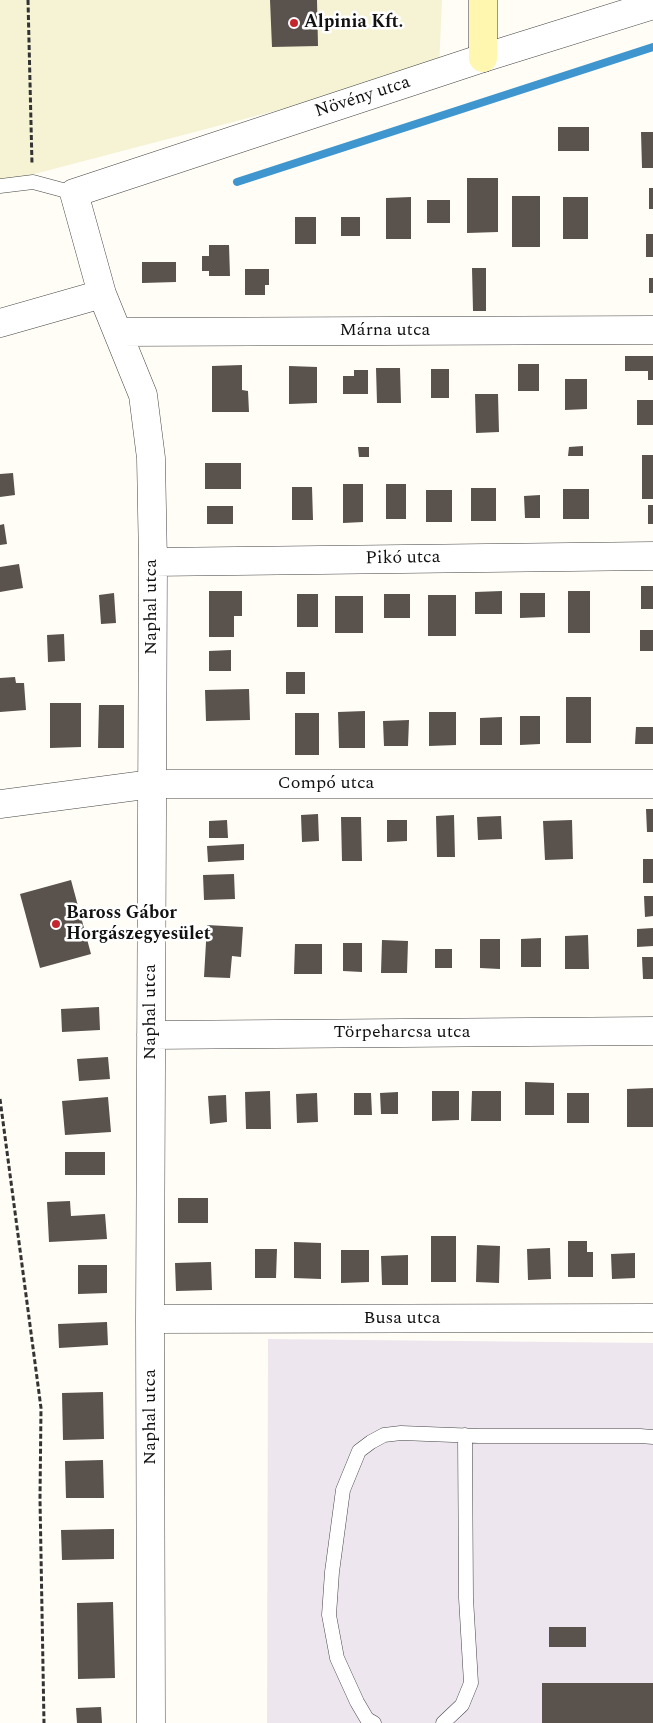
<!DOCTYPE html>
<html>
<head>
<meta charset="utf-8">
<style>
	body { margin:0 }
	canvas { display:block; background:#fffdf5 }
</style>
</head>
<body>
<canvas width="653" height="1723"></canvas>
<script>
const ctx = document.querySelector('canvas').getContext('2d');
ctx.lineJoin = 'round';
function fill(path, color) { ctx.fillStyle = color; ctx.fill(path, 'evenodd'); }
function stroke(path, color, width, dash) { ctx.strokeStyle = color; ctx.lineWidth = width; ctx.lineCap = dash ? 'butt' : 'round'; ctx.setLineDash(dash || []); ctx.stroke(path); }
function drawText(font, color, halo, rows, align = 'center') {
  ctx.font = font + ' Spectral,serif'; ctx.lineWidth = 5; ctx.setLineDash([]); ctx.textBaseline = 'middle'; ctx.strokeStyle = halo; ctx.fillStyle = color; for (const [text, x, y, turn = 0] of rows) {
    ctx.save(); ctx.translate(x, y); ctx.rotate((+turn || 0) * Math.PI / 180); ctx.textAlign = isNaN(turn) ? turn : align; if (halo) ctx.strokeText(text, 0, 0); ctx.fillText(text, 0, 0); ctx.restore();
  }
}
const industrial = new Path2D(`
	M268,1339L653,1343V1723H267Z`);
const farmland = new Path2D(`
	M0,0H442L439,68L0,183Z`);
const stream = new Path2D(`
	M237,182L653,47`);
const building = new Path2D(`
	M270,0H317L318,46L272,47Z
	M558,127H589V151H558Z
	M641,132H653V168H642Z
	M467,178H498V232L467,233Z
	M649,188H653V209H649Z
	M512,196H540V247H512Z
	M411,197V239H386V198Z
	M563,197H588V239H563Z
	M427,200H450V223H427Z
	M295,217H316V244H295Z
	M341,217H360V236H341Z
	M646,234H653V257H646Z
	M209,245H229L230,276H209V271H202V256H209Z
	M142,262H176V282L142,283Z
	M472,268H486V311H473Z
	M245,269H269V285H265V295H245Z
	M649,278H653V293H649Z
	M625,356H653V380H648V371H625Z
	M518,364H539V391H518Z
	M242,365V390L248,391L249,412H212V366Z
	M289,366L317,367V403L289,404Z
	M376,368H400L401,403H377Z
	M431,369H449V398H431Z
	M354,370H368V394H343V376H354Z
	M565,379H587V409L565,410Z
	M475,394H498L499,432L476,433Z
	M637,400H653V425H637Z
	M583,446V456H568L569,447Z
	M358,447H369V457H359Z
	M642,455H653V499H642Z
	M205,463H241V489H205Z
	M13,473L15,495L0,497V474Z
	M343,484H363V522L343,523Z
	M386,484H406V519H386Z
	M292,487H312L313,520H292Z
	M471,488H496V521H471Z
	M563,489H589V519H563Z
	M426,490H452V522H426Z
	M540,495V518H525L524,496Z
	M648,505H653V524H648Z
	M207,506H233V524H207Z
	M4,524L7,544L0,545V525Z
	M19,564L23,588L0,592V567Z
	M641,586H653V609H641Z
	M209,591H242V616H234V637H209Z
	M502,591V614H475V592Z
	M568,591H590V633H568Z
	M114,593L116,623L101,624L99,595Z
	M520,593H545V617L520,618Z
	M297,594H318V627H297Z
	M384,594H410V618H384Z
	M428,595H456V636H428Z
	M335,596H363V633H335Z
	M640,630H653V651H640Z
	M64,634L65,661L48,662L47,635Z
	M231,650V671H209V651Z
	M286,672H305V694H286Z
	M15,677L16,683H24L26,710L0,712V678Z
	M249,689L250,720L206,721L205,690Z
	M566,697H591V743H566Z
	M50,703H81V747L50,748Z
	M99,705H124V748H98Z
	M365,711V748H339L338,712Z
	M429,712H456V745L429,746Z
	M295,713H319V755H295Z
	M520,716H540V744L520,745Z
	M502,717V745H480V718Z
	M409,720L408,746H384L383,721Z
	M636,727H653V744H635Z
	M646,809H653V832H647Z
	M318,814L319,841L302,842L301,815Z
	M454,815L455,857H437L436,816Z
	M501,816L502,839L478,840L477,817Z
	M341,817H361L362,861H342Z
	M227,820L228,838H209V821Z
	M387,820H407V841L387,842Z
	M572,820L573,859L545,860L543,821Z
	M244,844V860L208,862L207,846Z
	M643,859H653V883H643Z
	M234,874L235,899L204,900L203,875Z
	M71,880L91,954L40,968L20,894Z
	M644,896H653V916L645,917Z
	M207,925L243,927L241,957L232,956L230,978L204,977Z
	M653,928V946L637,947V929Z
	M588,935L589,969H565V936Z
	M541,938V967H521V939Z
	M480,939H500V969L480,968Z
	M382,940L408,941L407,973H381Z
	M343,943H362V972L343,971Z
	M295,944H322V974H294Z
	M435,949H452V968H435Z
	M642,957H653V979H643Z
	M99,1007L100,1030L62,1032L61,1009Z
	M108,1057L110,1079L79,1081L77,1059Z
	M525,1082L554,1083V1115H525Z
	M653,1088V1127H627V1089Z
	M270,1091L271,1129H246L245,1092Z
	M432,1091H459V1120L432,1121Z
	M472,1091H501V1121H471Z
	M398,1092V1114H381L380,1093Z
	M317,1093L318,1122L297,1123L296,1094Z
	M354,1093H371L372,1115H354Z
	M567,1093H589V1123H567Z
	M226,1095L227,1122L210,1124L208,1096Z
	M108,1097L111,1132L65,1135L62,1101Z
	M65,1152H105V1175H65Z
	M178,1198H208V1223H178Z
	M70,1201L71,1216L105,1214L107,1239L49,1242L47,1202Z
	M431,1236H456V1282H431Z
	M568,1241H587V1252H593V1277H568Z
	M294,1242L321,1243V1279L294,1278Z
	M477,1245L500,1246L499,1283L476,1282Z
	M550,1248L551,1279L528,1280L527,1249Z
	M255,1249H277L276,1278H255Z
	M341,1250H369V1282L341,1283Z
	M635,1253V1278L612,1279L611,1254Z
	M408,1255V1285H382L381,1256Z
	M211,1262L212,1290L176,1291L175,1263Z
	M78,1265H107V1293L78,1294Z
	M107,1322L108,1345L59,1348L58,1324Z
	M103,1392L104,1439L63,1440L62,1393Z
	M103,1460L104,1498H66L65,1461Z
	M114,1529V1559L62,1560L61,1530Z
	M113,1602L115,1678L78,1679L77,1603Z
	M549,1627H586V1647H549Z
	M542,1683H653V1723H542Z
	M101,1707L102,1723H77L76,1708Z`);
const path = new Path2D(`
	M28,0L32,164
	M0,1099L41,1408L40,1499L44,1723`);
const lane = new Path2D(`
	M0,186L33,182L74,193
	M374,1723L367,1719L357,1702L337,1658L329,1615L332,1572L343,1490L359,1451L371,1442L384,1435L401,1433L479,1436H640L653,1437
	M443,1723L462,1705L471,1683L466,1598L465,1435`);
const street = new Path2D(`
	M0,323L102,294
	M118,332L653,330
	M153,562L653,556
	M0,804L152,784H653
	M151,1035L653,1031
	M150,1319L653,1318
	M151,1723L150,1319L153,562L151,458L143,395L102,294L74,193L483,58L653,5`);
const secondary = new Path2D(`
	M483,58V0`);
const markers = [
	[294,23,5,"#c4262e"],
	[56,924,5,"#c4262e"]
];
const poiNames = [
	["Alpinia Kft.",304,23],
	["Baross Gábor",66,914],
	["Horgászegyesület",66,935]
];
const streetNames = [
	["Növény utca",363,98,-18],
	["Márna utca",385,331],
	["Pikó utca",403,559,-1],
	["Naphal utca",152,607,-90],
	["Compó utca",326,784],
	["Naphal utca",151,1012,-90],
	["Törpeharcsa utca",402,1033],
	["Busa utca",402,1319],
	["Naphal utca",151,1417,-90]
];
fill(industrial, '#eee6ef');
fill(farmland, '#f6f3d4');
stroke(stream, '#3f96cf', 8);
fill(building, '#5a524d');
stroke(lane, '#444', 15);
stroke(street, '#444', 29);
stroke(secondary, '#333', 29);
stroke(path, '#333', 3, [5, 2.5]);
stroke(lane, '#fff', 14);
stroke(street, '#fff', 28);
stroke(secondary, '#fff6b0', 28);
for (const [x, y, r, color] of markers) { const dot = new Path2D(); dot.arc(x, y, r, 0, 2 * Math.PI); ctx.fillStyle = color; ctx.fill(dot); stroke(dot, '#fff', 2); }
drawText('bold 18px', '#111', '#fff', poiNames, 'left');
drawText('18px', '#111', '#fff', streetNames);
</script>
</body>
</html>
